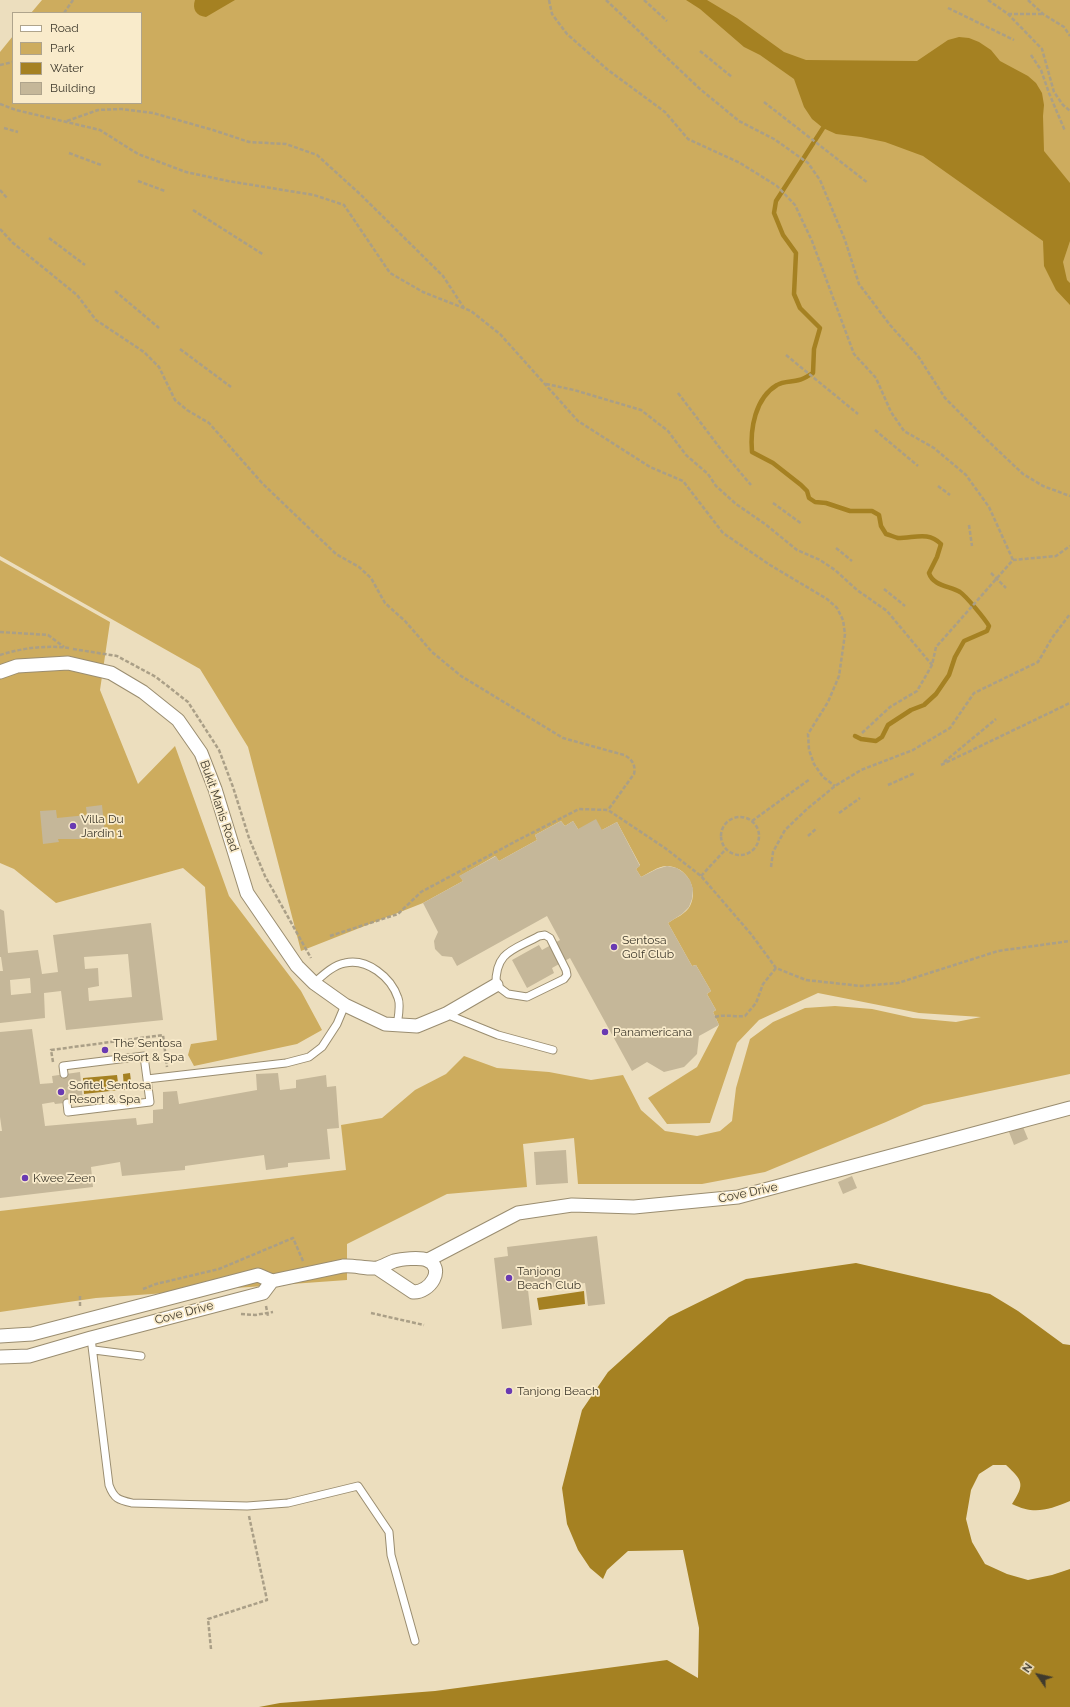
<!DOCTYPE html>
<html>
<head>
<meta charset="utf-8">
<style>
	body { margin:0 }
	#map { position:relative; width:1070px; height:1707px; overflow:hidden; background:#ecdebe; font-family:Raleway,sans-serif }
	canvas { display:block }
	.legend { position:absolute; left:12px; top:12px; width:130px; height:92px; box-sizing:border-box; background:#f9ebcb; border:1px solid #afa48c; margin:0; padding:5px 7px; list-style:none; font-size:12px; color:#3f3a2d }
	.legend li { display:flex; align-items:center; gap:8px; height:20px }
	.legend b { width:20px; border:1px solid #afa48c }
	.north { position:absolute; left:1018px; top:1655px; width:40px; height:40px; -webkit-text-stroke:3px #f9ebcb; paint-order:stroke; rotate:304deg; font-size:11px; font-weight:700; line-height:16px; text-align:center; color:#3f3a2d }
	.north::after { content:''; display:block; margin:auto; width:14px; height:18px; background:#3f3a2d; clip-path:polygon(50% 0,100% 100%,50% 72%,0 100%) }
</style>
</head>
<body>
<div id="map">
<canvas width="1070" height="1707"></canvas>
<ul class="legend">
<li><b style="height:5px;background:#fff"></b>Road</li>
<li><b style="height:11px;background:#cdac5e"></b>Park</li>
<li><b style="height:11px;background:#a58122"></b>Water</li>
<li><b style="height:11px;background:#c5b799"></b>Building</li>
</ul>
<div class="north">N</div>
</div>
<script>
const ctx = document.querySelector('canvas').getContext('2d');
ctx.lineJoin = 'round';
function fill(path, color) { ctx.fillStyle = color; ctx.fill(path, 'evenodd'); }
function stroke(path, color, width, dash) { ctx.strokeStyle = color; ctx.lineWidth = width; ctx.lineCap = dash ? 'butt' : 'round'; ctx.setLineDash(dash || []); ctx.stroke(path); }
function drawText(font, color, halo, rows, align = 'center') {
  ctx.font = font + ' Raleway,sans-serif'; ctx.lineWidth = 3.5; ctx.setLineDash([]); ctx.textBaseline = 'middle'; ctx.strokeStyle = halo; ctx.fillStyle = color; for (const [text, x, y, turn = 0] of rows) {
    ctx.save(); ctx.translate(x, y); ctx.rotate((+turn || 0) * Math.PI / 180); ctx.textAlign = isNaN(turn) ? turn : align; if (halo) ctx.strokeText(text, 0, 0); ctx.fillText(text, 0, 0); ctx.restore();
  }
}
const green = new Path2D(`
	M42,0H1070V1074L924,1105L886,1122L765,1172L702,1184H578L574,1138L523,1144L527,1187L447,1194L347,1244V1280L96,1298L0,1312V1211L346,1170L341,1125L382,1118L415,1090L446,1074L464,1056L497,1068L549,1072L591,1080L623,1075L641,1110L665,1131L697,1136L720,1131L732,1121L736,1088L750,1039L773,1022L805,1008L835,1006L872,1009L913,1018L956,1022L981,1017L919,1013L818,993L759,1020L737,1043L710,1123L667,1124L648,1098L697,1067L719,1025L713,1012L716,1010L707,994L711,991L696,965L692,966L668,923C675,918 686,914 690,906C699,889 687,866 666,866C657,867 649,873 641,877L636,869L640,865L617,822L602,830L578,829L573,821L565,826L561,821L535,835L537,840L499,861L495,856L460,876L463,881L423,903L301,951L248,747L200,669L0,556V52L13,36V103H141V13H31Z
	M0,560L110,622L100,690L138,784L175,746L229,896L301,991L322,1030L297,1044L194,1066L188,1055L191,1044L217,1040L205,887L183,868L56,903L14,869L0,863Z`);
const water = new Path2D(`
	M195,0H235L206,17C196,16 192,9 195,0Z
	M686,0H707L737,18L784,52L806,60L917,61L948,40L959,37L969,38L979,42L991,50L1000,61L1028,76L1036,83L1042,93L1044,105L1043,116L1044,151L1070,183V241L1063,262L1067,280L1070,283V305L1056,290L1044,266L1043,241L923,156L885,142L861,137L836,134L823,128L812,119L804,107L794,79L760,55L744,47L700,9Z
	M130,1073L132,1089L124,1090L123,1074Z
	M117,1075L119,1090L84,1094L83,1078Z
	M856,1263L990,1294L1018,1311L1063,1344L1070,1345V1501C1048,1510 1034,1515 1012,1504C1025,1484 1023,1481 1006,1465H993L979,1474L971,1490L966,1519L972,1542L985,1564L1007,1574L1028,1580L1052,1575L1070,1569V1707H259L280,1703L435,1691L667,1660L698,1678L699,1628L683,1550L628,1551L607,1570L603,1579L590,1568L578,1550L567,1524L562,1488L582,1410L608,1372L669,1317L746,1279Z
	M584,1291L585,1304L539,1310L537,1298Z`);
const stream = new Path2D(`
	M823,128L776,201L774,213L783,235L796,253L794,294L800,308L820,328L814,349L813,373C808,376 804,379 799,380C792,382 783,381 777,385C755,398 750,429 752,452L773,463L801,485L807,491L809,498L815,502L826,503L850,511H872L879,515L881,526L886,534C890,535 894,537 898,538C915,538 928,531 941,544L937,557L929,573C933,586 950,586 960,592C966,596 985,619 989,626L987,631L964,641L955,657L949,675L936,694L924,705L911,710L888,725L882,737L876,741L861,739L855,736`);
const building = new Path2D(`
	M102,805L105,834L80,836V839H58L59,842L43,844L40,811L56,810L57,818L87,815L86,807Z
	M596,819L602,830L617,822L640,866L636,869L641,877L657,869L667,866L677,868L684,873L690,880L693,889L692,899L689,907L682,914L668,923L692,966L696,965L711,991L707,994L716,1010L713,1012L719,1025L699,1036L697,1054L684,1067L664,1072L647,1062L632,1071L570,958L552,968L554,973L527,988L512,960L539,945L542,950L560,940L547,916L457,966L452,957L442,956L435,949L434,941L438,932L423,903L463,881L459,876L496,856L499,861L537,840L535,835L561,821L565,826L573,821L578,829Z
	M0,909L4,911L8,953L38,950L42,974L58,972L53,935L151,923L163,1020L66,1030L61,991L44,993L45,1018L0,1023V971H3L1,957H0ZM128,954L132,997L89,1001L88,988L99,986L98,968L85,969L84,957ZM30,978L31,993L11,995L10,980Z
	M32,1029L40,1084L53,1083L52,1076L80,1072L83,1101L55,1104L54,1102L42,1104L45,1126L136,1118L137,1125L153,1123V1110L163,1109V1092L177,1091L179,1104L257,1090L256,1074L278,1073L280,1090L296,1088V1080L326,1075L327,1087L336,1086L339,1128L327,1129L330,1159L288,1163V1167L266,1170L264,1155L185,1166V1170L122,1176L120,1162L91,1167L93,1187L0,1198V1131H2L0,1117V1032Z
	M1023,1127L1028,1139L1014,1145L1009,1132Z
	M566,1150L568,1183L536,1185L534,1152Z
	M852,1176L857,1188L843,1194L838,1182Z
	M597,1236L605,1304L588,1306L585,1283L528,1290L532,1325L502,1329L494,1258L508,1256L507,1247Z`);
const path = new Path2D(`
	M549,0L552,14L567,34L608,70L665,112L688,139L740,163L777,186L795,205L812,241L854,354L876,378L891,412L904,431L934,448L966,475L989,507L1013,560
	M606,0L700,89L739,121L774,139L808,163L820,180L845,240L859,284L890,325L918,356L945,398L987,440L1023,474L1043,486L1070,496
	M644,0L667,21
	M988,0L1008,14L1042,49L1054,92L1063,105L1070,111
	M1028,0L1043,14L1064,27L1070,36
	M948,8L1014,40
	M64,13L73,0
	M1008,14H1043
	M700,51L732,77
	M1031,55L1041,70L1049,93L1065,131
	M0,65L13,62
	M764,102L868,183
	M0,104L16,110L100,130L138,154L186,172L228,181L314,195L344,205L390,273L423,292L471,311L500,334L578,421L650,467L683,481L723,533L770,565L827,599L837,608L843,620L845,634L839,676L828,702L808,734L809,750L814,764L823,777L835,786
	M67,121L98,110L122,109L153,113L213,130L249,142L286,144L317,155L361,195L443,276L464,308
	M4,128L18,132
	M69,153L101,165
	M138,181L165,191
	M0,190L7,198
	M193,210L264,255
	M0,229L13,243L77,295L96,320L144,352L159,367L175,400L187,410L209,423L262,483L336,554L359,567L371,578L385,603L405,621L432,652L461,676L563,738L624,755C632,759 636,765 634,774L608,810
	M49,238L85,265
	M115,291L159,328
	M180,349L231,387
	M786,355L858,414
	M546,384L574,390L641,410L668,431L686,455L708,474L716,486L736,504L765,524L797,550L820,560L835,570L857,590L887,611L932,665
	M678,393L723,452L751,485
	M875,430L918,466
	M938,486L950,495
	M773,503L802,524
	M969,525L972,546
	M836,548L852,561
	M991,573L1006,588
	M884,589L905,606
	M0,632L48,635L64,647
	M73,649L117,656L156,677L188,702L219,750L233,787L249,838L265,876L311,958
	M0,655C22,648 46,645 69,648
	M862,733L890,707L917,691L932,665L936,647L1013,560L1056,556L1070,546
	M944,762L996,719
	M941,765L1070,703
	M888,785L915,773
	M839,813L860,798
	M721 836a19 19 0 1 1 38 0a19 19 0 1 1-38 0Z
	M752,821L810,779
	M808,836L817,828
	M771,867L773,852L785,830L807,809L835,786L861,770L913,750L950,728L974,693L1038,662L1052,638L1070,614
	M701,876L726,849
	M330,936L398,914L421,892L520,839L579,809L608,810L665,848L701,876L751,934L776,968L806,980L861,986L898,983L998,951L1070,941
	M715,1017C725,1014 734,1017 745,1016L756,1003L763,984L776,968
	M53,1062L51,1050L163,1035L167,1067
	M143,1289L156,1284L219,1269L293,1238L303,1261
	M80,1296V1307
	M266,1306L268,1316
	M371,1313L424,1325
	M241,1314L255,1315L273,1312
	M211,1649L208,1619L267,1600L249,1516`);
const lane = new Path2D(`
	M545,935L550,938L566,970L567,975L564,979L527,997L508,994L496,985C495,951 514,950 539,936Z
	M314,983C322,976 333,965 345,963C367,958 391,977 398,998C401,1005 398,1018 397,1026
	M446,1014L498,1035L553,1050
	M64,1074L63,1066L144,1056L150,1102L68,1112L67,1103
	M147,1079L286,1063L309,1057L322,1047L337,1024L345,1005
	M91,1338L109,1485C114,1499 119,1500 132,1503L247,1506L288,1503L358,1486L389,1532L391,1555L415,1641
	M94,1350L141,1356`);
const street = new Path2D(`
	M0,672L17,666L68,663L111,673L143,692L178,720L201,753L215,789L247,893L297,966L314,983L345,1005L385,1024L417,1026L446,1014L496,985
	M428,1260L518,1213L572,1205L634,1207L738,1197L1070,1108
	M0,1336L32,1334L258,1275L272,1281
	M0,1357L29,1356L91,1338L263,1293L272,1281L343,1266C354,1265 366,1269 377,1268C382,1267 388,1263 394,1261C401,1259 420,1257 427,1260C446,1268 430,1293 413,1292L377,1268`);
const markers = [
	[73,826,4,"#693ab2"],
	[614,947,4,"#693ab2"],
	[605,1032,4,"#693ab2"],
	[105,1050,4,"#693ab2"],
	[61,1092,4,"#693ab2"],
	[25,1178,4,"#693ab2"],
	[509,1278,4,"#693ab2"],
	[509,1391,4,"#693ab2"]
];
const streetNames = [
	["Bukit Manis Road",219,806,71],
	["Cove Drive",748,1193,-12],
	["Cove Drive",184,1313,-15]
];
const poiNames = [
	["Villa Du",81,819],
	["Jardin 1",81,833],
	["Sentosa",622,940],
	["Golf Club",622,954],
	["Panamericana",613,1032],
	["The Sentosa",113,1043],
	["Resort & Spa",113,1057],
	["Sofitel Sentosa",69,1085],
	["Resort & Spa",69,1099],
	["Kwee Zeen",33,1178],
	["Tanjong",517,1271],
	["Beach Club",517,1285],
	["Tanjong Beach",517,1391]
];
fill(green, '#cdac5e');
fill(water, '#a58122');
stroke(stream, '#a58122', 4.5);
fill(building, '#c5b799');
stroke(lane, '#9a8d70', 9);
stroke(street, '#9a8d70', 15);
stroke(path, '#aa9f87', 2.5, [4, 2]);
stroke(lane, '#fff', 7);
stroke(street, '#fff', 13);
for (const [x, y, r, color] of markers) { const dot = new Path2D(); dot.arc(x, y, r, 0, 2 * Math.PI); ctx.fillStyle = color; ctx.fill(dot); stroke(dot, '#f9ebcb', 1.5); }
drawText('12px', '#3f3a2d', '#f9ebcb', streetNames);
drawText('12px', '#3f3a2d', '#f9ebcb', poiNames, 'left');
</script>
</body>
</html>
